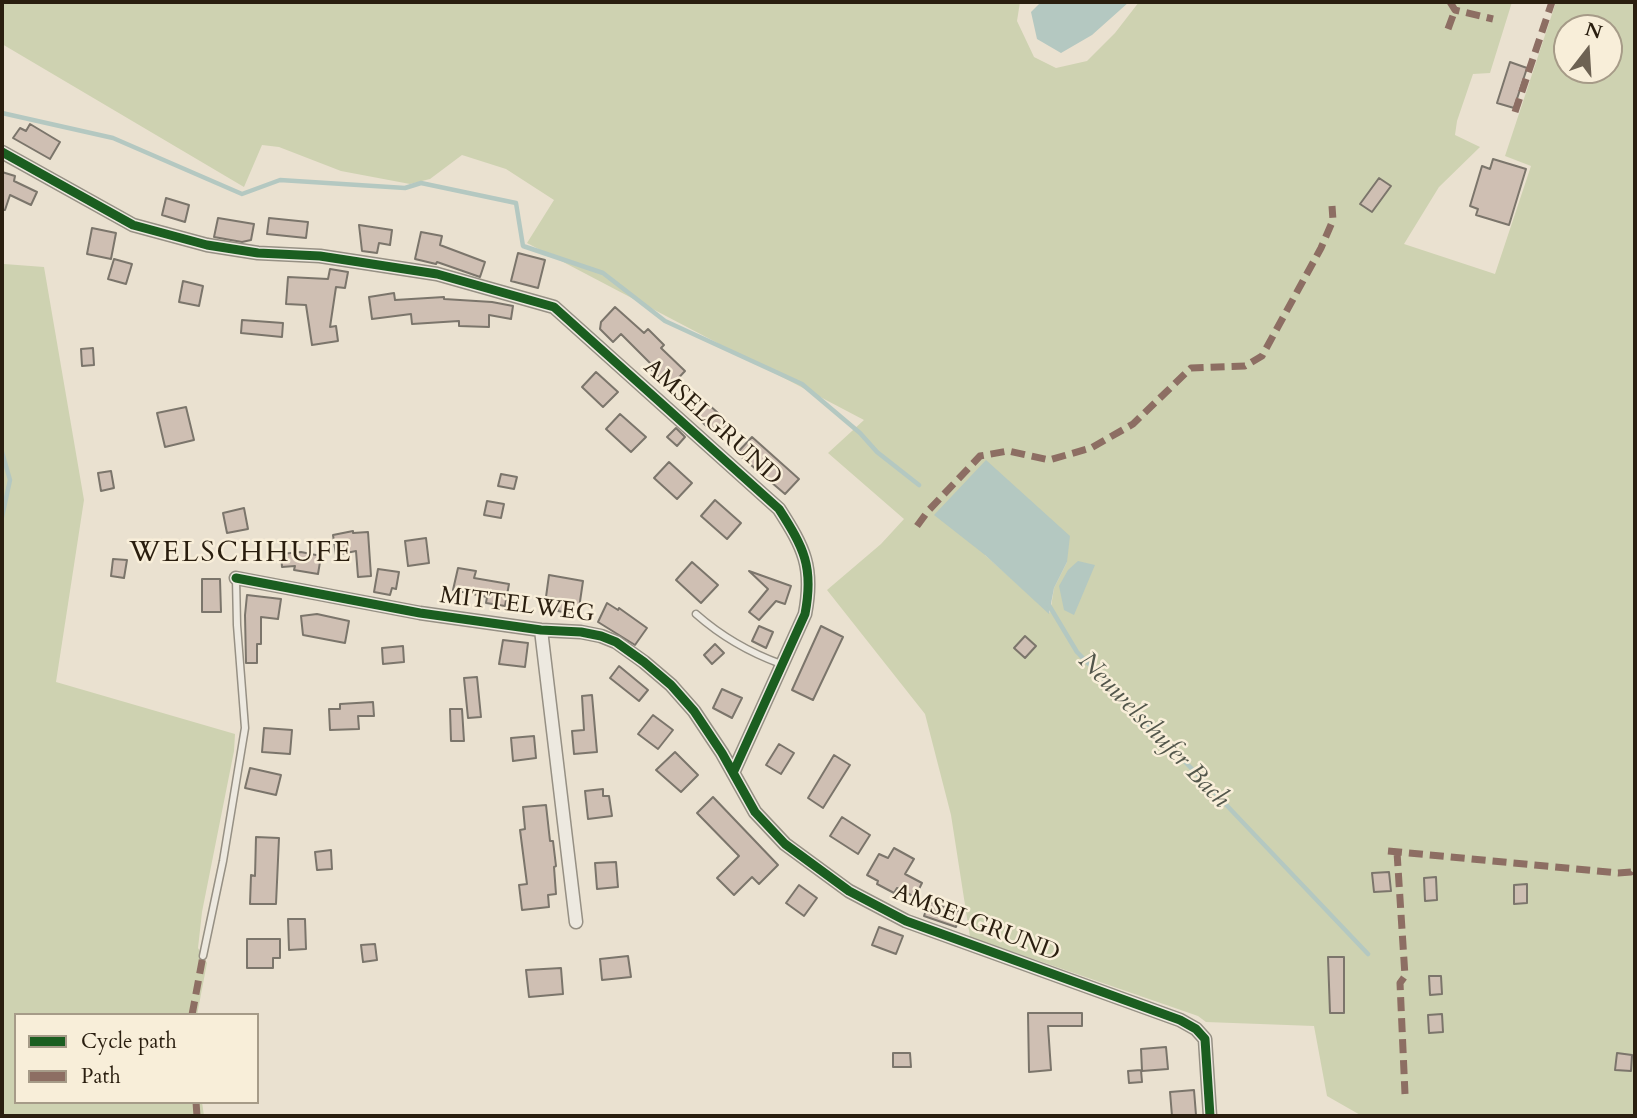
<!DOCTYPE html>
<html>
<head>
<meta charset="utf-8">
<style>
	body { margin:0 }
	#map { position:relative; width:1637px; height:1118px; overflow:hidden; background:#eae1d0; font-family:Cardo,serif }
	canvas { display:block }
	.frame { position:absolute; inset:0; border:4px solid #2a1e0f; pointer-events:none }
	.legend { position:absolute; left:14px; top:1013px; width:245px; height:91px; box-sizing:border-box; background:#f8eed9; border:2px solid #a69b88; margin:0; padding:9px 12px; list-style:none; font-size:21px; color:#2a1e0f }
	.legend li { display:flex; align-items:center; gap:14px; height:35px }
	.legend b { width:35px; border:2px solid #a69b88 }
	.north { position:absolute; left:1553px; top:14px; width:70px; height:70px; box-sizing:border-box; background:#f8eed9; border:2px solid #a69b88; border-radius:50%; rotate:17deg; font-size:19px; font-weight:700; line-height:28px; text-align:center; color:#2a1e0f }
	.north::after { content:''; display:block; margin:auto; width:24px; height:32px; background:#6d6253; clip-path:polygon(50% 0,100% 100%,50% 72%,0 100%) }
</style>
</head>
<body>
<div id="map">
<canvas width="1637" height="1118"></canvas>
<div class="frame"></div>
<ul class="legend">
<li><b style="height:9px;background:#1b5e20"></b>Cycle path</li>
<li><b style="height:9px;background:#8d6e63"></b>Path</li>
</ul>
<div class="north">N</div>
</div>
<script>
const ctx = document.querySelector('canvas').getContext('2d');
ctx.lineJoin = 'round';
function fill(path, color) { ctx.fillStyle = color; ctx.fill(path, 'evenodd'); }
function stroke(path, color, width, dash) { ctx.strokeStyle = color; ctx.lineWidth = width; ctx.lineCap = dash ? 'butt' : 'round'; ctx.setLineDash(dash || []); ctx.stroke(path); }
function drawText(font, color, halo, rows, align = 'center') {
  ctx.font = font + ' Cardo,serif'; ctx.lineWidth = 5; ctx.setLineDash([]); ctx.textBaseline = 'middle'; ctx.strokeStyle = halo; ctx.fillStyle = color; for (const [text, x, y, turn = 0] of rows) {
    ctx.save(); ctx.translate(x, y); ctx.rotate((+turn || 0) * Math.PI / 180); ctx.textAlign = isNaN(turn) ? turn : align; if (halo) ctx.strokeText(text, 0, 0); ctx.fillText(text, 0, 0); ctx.restore();
  }
}
const green = new Path2D(`
	M2,2H1020L1017,21L1034,57L1056,68L1087,61L1115,33L1139,2H1512L1490,73L1473,74L1457,121L1455,135L1480,147L1439,187L1404,244L1495,274L1531,166L1505,156L1556,2H1635V1116H1362L1327,1096L1314,1026L1206,1022L1198,1016L970,937L951,815L925,714L827,590L881,544L904,519L828,453L864,420L527,243L554,200L506,169L462,155L430,179L410,184L341,171L279,147L262,145L244,187L2,44ZM1567,28H1609V70H1567ZM985,555L1067,562L1054,588L1050,613Z
	M4,264L44,267L84,500L56,682L235,734L234,751L202,912L198,948L207,963L197,1015H16V1102H202L204,1116H2V265Z`);
const water = new Path2D(`
	M1041,2H1129L1092,35L1061,53L1037,39L1031,12Z
	M986,460L1070,536L1067,562L1054,588L1049,614L985,555L934,515Z
	M1078,561L1095,565L1074,615L1064,610L1059,586L1068,570Z`);
const stream = new Path2D(`
	M2,113L113,138L242,194L280,180L405,188L421,183L516,203L523,246L603,273L665,321L802,384L860,433L877,452L919,485
	M2,452L10,480L2,517
	M1047,602L1077,652L1194,771L1368,954`);
const building = new Path2D(`
	M1510,62L1527,68L1514,108L1497,103Z
	M30,124L60,142L50,159L13,138L20,128L26,131Z
	M1493,159L1526,169L1509,225L1476,215L1478,209L1470,206L1482,166L1490,169Z
	M2,172L15,176L14,181L37,192L31,205L10,195L5,210H2Z
	M1379,178L1391,186L1372,212L1360,204Z
	M166,198L189,205L185,222L162,215Z
	M218,218L254,224L251,240L242,242L214,237Z
	M269,218L308,222L306,238L267,234Z
	M359,225L392,230L390,245L379,243L377,253L362,251Z
	M92,228L116,233L111,259L87,254Z
	M421,232L442,236L440,245L485,262L480,277L437,262L436,264L415,259Z
	M518,253L545,260L538,288L511,281Z
	M114,259L132,264L126,284L108,279Z
	M330,269L348,272L345,288L336,287L330,327L336,326L338,341L312,345L306,305L286,304L288,277L328,279Z
	M183,281L203,286L199,306L179,302Z
	M394,293L395,300L444,297V299L492,302L513,306L511,319L489,315V327L459,326V321L412,324L411,314L372,319L369,297Z
	M615,307L644,333L648,329L664,345L661,348L685,371L670,387L652,370L655,368L621,334L613,342L600,329L601,322Z
	M242,320L283,323L282,337L241,333Z
	M93,348L94,365L82,366L81,349Z
	M596,372L618,392L603,407L582,387Z
	M708,404L729,423L718,436L696,417Z
	M186,407L194,440L165,447L157,413Z
	M620,414L646,437L631,452L606,429Z
	M676,428L685,437L677,446L667,437Z
	M752,437L799,479L785,494L737,453Z
	M669,462L692,483L677,499L654,478Z
	M111,471L114,488L101,491L98,473Z
	M501,474L517,477L514,489L498,486Z
	M715,500L741,523L727,539L701,516Z
	M487,501L504,504L501,518L484,515Z
	M244,508L248,529L227,533L223,513Z
	M353,531V533L368,532L371,576L358,577L356,551L336,555L333,535Z
	M426,538L429,563L408,566L405,541Z
	M301,552L321,556L318,574L294,570L295,566L282,567L281,554Z
	M113,559L127,560L124,578L111,576Z
	M692,562L718,585L701,603L676,580Z
	M458,568L476,571L474,578L509,584L505,606L486,603L487,597L453,590Z
	M378,569L399,572L396,589L392,588L390,595L374,592Z
	M749,571L791,586L785,604L776,601L759,620L749,612L768,589Z
	M549,575L583,581L578,615L558,611L560,599L546,597Z
	M202,579H220L221,612H202Z
	M247,595L281,599L278,619L261,617V644H257V663H246L245,615Z
	M607,603L618,610L619,608L647,628L635,645L598,622Z
	M317,614L349,621L345,643L303,635L301,616Z
	M759,626L773,632L766,648L752,641Z
	M821,626L843,637L813,700L792,690Z
	M1025,636L1036,646L1025,658L1014,648Z
	M503,640L528,643L525,667L499,664Z
	M715,644L724,653L712,664L704,655Z
	M403,646L404,662L383,664L382,648Z
	M619,666L648,690L639,701L610,678Z
	M477,677L481,717L468,718L464,678Z
	M722,689L742,698L732,718L713,708Z
	M592,695L597,752L574,754L572,731L584,730L582,696Z
	M373,702L374,716H358L359,729L330,730L329,709H340V704Z
	M450,709H462L464,741H451Z
	M653,715L673,730L658,749L638,734Z
	M264,728L292,730L290,754L262,752Z
	M534,736L536,758L513,761L511,738Z
	M779,744L794,753L781,774L766,765Z
	M675,752L698,775L681,792L656,770Z
	M834,755L850,765L823,808L808,798Z
	M250,768L281,775L276,795L245,788Z
	M603,789V796H609L612,816L588,819L585,791Z
	M713,797L778,865L759,884L752,877L734,895L717,878L739,856L697,813Z
	M546,805L550,841H553L556,866L554,867L556,894L548,895L549,907L522,910L519,885L527,884L520,830L525,829L523,807Z
	M842,817L870,835L858,854L830,836Z
	M256,837L279,838L276,904H250L251,875L255,876Z
	M894,848L914,859L905,874L922,883L915,897L897,888L894,893L877,884L878,881L867,875L879,854L888,858Z
	M331,850L332,869L317,870L315,852Z
	M616,862L618,887L597,889L595,863Z
	M1389,872L1391,891L1374,892L1372,873Z
	M1436,877L1437,900L1425,901L1424,878Z
	M1527,884V903L1514,904V885Z
	M799,885L817,898L804,916L786,903Z
	M929,902L961,912L956,927L924,916Z
	M288,919H305L306,949L289,950Z
	M879,927L903,936L896,954L872,945Z
	M247,939H280V958H273V968H247Z
	M375,944L377,960L363,962L361,945Z
	M628,956L631,977L602,980L600,959Z
	M1328,957H1344V1013H1330Z
	M561,968L563,994L529,997L526,970Z
	M1429,976H1441L1442,994L1430,995Z
	M1028,1013H1082V1026H1048L1051,1070L1029,1072Z
	M1442,1014L1443,1032L1429,1033L1428,1015Z
	M1166,1047L1168,1069L1142,1071L1141,1049Z
	M893,1053H910L911,1067H893Z
	M1617,1053L1632,1055L1631,1071L1615,1070Z
	M1141,1070L1142,1082L1129,1083L1128,1071Z
	M1194,1090L1196,1115L1172,1116L1170,1092Z`);
const lane = new Path2D(`
	M696,614C722,637 748,652 781,664
	M203,956L223,861L245,728L237,625L236,578`);
const street = new Path2D(`
	M2,152L133,225L207,245L258,253L320,256L437,274L554,307L779,509C804,548 814,567 805,614L733,773
	M236,578L420,613L541,630L581,632L601,636L616,642L644,662L671,685L694,711L722,753L755,812L785,844L849,891L906,921L1180,1020L1196,1029L1205,1039L1210,1116
	M541,630L576,922`);
const quiet = new Path2D(`
	M1450,2L1455,10L1493,19
	M1448,29L1455,10
	M1515,112L1552,2
	M917,526L928,511L980,456L1008,451L1049,460L1091,448L1133,424L1191,368L1245,366L1262,356L1321,248L1333,220L1332,206
	M1388,851L1618,873L1631,872L1635,866
	M1397,852L1405,976L1400,983L1405,1094
	M192,1015L203,956
	M196,1102L197,1116`);
const cycleway = new Path2D(`
	M2,152L133,225L207,245L258,253L320,256L437,274L554,307L779,509C804,548 814,567 805,614L733,773
	M236,578L420,613L541,630L581,632L601,636L616,642L644,662L671,685L694,711L722,753L755,812L785,844L849,891L906,921L1180,1020L1196,1029L1205,1039L1210,1116`);
const streetNames = [
	["AMSELGRUND",712,423,42],
	["MITTELWEG",517,606,7],
	["AMSELGRUND",976,924,21]
];
const waterNames = [
	["Neuwelschufer Bach",1153,731,46]
];
const quarterNames = [
	["WELSCHHUFE",241,555]
];
fill(green, '#ced2b1');
fill(water, '#b4c8c1');
stroke(stream, '#b4c8c1', 4.5);
fill(building, '#cfbfb3');
stroke(building, '#7b756b', 2);
stroke(lane, '#969084', 9);
stroke(street, '#969084', 15);
stroke(lane, '#ede9e0', 6);
stroke(street, '#ede9e0', 12);
stroke(quiet, '#8d6e63', 7, [14, 7]);
stroke(cycleway, '#1b5e20', 9);
drawText('24px', '#2a1e0f', '#f8eed9', streetNames);
drawText('italic 26px', '#52564b', '#f8eed9', waterNames);
ctx.letterSpacing = '2px';
drawText('28px', '#2a1e0f', '#f8eed9', quarterNames);
ctx.letterSpacing = '0px';
</script>
</body>
</html>
